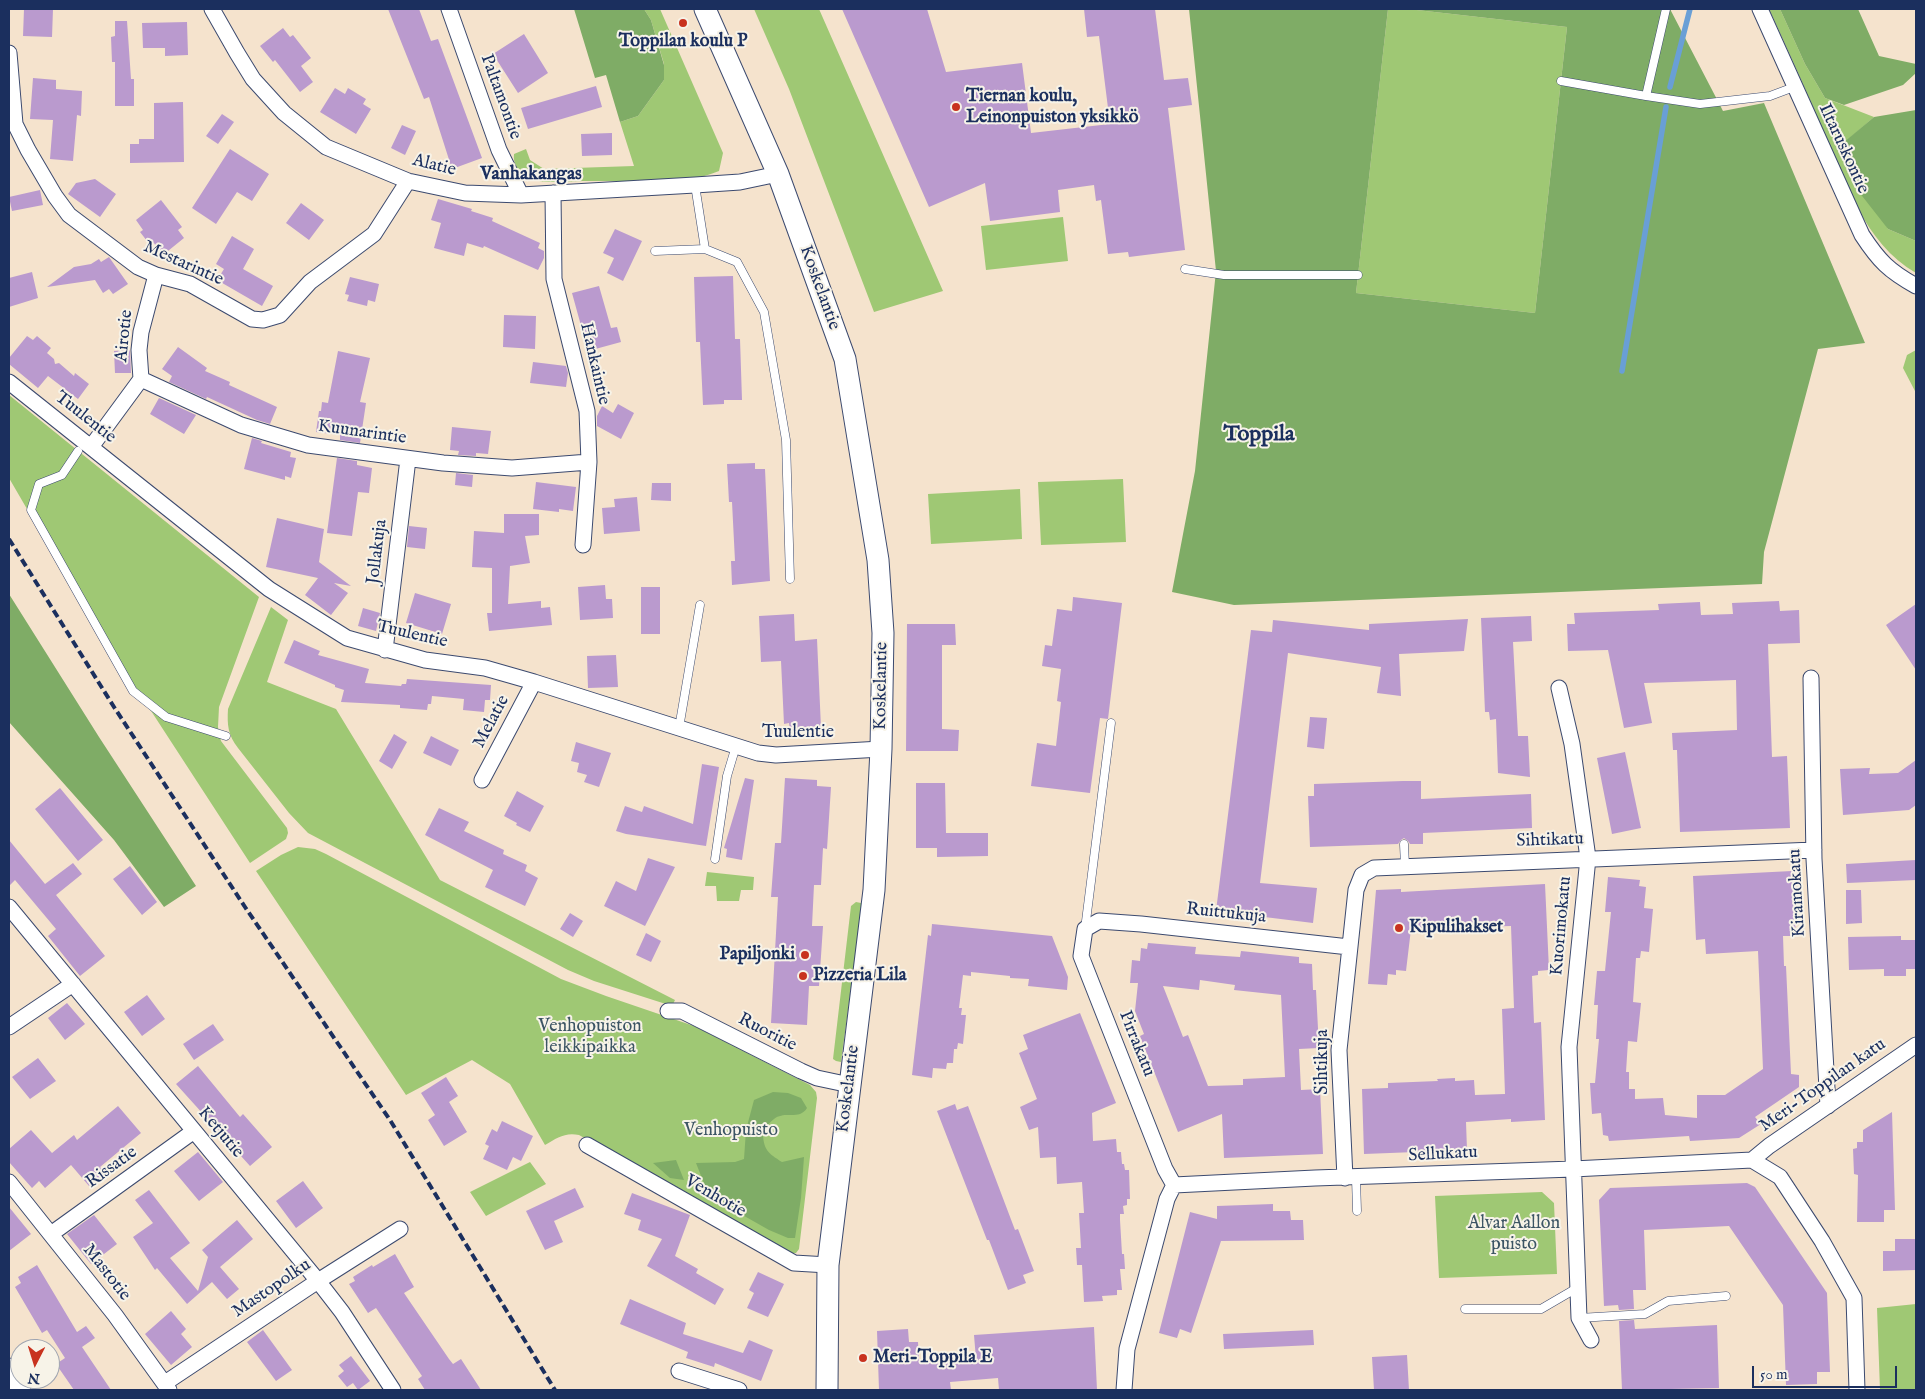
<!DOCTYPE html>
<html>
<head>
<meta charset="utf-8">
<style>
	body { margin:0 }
	#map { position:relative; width:1925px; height:1399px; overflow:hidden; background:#f5e3cd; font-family:"IM FELL English",serif }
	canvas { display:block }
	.frame { position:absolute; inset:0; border:10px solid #1b2f5e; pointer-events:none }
	.north { position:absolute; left:10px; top:1339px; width:50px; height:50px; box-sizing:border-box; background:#f7f3e8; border:1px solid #9fa5b1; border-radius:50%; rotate:185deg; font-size:14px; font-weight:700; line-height:20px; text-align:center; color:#1b2f5e }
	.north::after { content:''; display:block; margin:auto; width:18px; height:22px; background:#c8321e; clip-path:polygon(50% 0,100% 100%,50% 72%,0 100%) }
	.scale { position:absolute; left:1752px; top:1366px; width:145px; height:22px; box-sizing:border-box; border:2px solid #1b2f5e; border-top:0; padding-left:6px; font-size:15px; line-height:18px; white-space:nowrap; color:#1b2f5e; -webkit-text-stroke:4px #f7f3e8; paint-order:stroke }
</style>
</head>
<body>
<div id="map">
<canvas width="1925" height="1399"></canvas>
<div class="frame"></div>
<div class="north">N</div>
<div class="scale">50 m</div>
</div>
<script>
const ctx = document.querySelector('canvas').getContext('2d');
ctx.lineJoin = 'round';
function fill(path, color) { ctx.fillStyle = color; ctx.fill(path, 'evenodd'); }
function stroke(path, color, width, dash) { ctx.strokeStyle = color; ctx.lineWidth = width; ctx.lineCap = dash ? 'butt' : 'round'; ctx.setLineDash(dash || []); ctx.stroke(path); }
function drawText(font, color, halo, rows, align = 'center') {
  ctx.font = font + ' "IM FELL English",serif'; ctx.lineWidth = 4; ctx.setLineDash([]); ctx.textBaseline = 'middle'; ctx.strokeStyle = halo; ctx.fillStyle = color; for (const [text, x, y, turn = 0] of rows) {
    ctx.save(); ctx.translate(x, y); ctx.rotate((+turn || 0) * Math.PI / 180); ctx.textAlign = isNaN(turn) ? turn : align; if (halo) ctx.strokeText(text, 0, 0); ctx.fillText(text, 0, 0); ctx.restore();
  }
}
const green = new Path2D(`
	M644,9H660L723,153L719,171C711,174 703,177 694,178C658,182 622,181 586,181C569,181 541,185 525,177C517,172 513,163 514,154L526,149L530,160L544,169L634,166L620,122L638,116L664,80V64L651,20Z
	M754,9H819L943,291L874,312L789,89Z
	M1388,9H1408L1567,27L1535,313L1356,293Z
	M1769,9H1780L1805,64L1825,98L1874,117L1843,144L1888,229L1916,241V273C1864,243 1845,180 1822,128C1805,88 1787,48 1769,9Z
	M1063,217L1068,261L986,270L981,226Z
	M1916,350V393L1903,368L1907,355Z
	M9,395L259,597L219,707L218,727L221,741L287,828L288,833L286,839L250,863L88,614L9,478Z
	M1123,479L1126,542L1041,545L1038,482Z
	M1020,489L1022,539L931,544L928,494Z
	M271,607L288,620L267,682L336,709L440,880L675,1000L672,1006L594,981L568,970L308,833L289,813L238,748C228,735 227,725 228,709Z
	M298,847L315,849L326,854L561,979L606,996L694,1026L810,1085L816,1092L817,1098L799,1249L796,1253H791L579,1135C565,1132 557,1138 545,1145L510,1084L472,1060L406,1095L256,871L281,855Z
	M707,872L754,877L753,890H741L739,901H717L716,886H705Z
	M856,902L861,903L862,905L841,1062L836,1061L833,1059L851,906Z
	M530,1162L546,1184L486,1216L470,1192Z
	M1542,1192L1554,1203L1557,1274L1439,1278L1435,1196Z
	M1916,1304V1390H1880L1877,1308Z`);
const forest = new Path2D(`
	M574,9H644L651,20L664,65V80L638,116L620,122L606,75L595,78Z
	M1189,9H1388L1356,293L1535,313L1567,27L1408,9H1670L1723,111L1764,103L1865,343L1818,349L1764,552L1762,584L1234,605L1172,592L1195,471L1216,271Z
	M1780,9H1858L1879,56L1916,64V73L1903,85L1844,105L1825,98L1805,64Z
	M1916,110V241L1888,229L1859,192L1843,143L1874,117Z
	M9,594L99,737L196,886L164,907L114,840L9,722Z
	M773,1092L788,1093L801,1098L807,1108C799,1121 785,1110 774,1119C770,1122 766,1127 763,1131C763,1150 768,1153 782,1162L804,1157L801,1198L795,1238H788L769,1230L709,1196L696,1163L735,1162L744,1159L746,1130L754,1100Z
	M676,1160L684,1180L670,1178L653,1163Z`);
const stream = new Path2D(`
	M1670,87L1690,9
	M1622,371L1666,107`);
const building = new Path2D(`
	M24,9H53L52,37L23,36Z
	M388,9H419L431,41L438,39L482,158L452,169L429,97L424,99Z
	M842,9H927L946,72L1022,63L1031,133L1110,124L1099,36L1087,37L1084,9H1155L1164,80L1188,78L1192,105L1168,108L1185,250L1129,257L1128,252L1108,254L1101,200L1096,201L1094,185L1058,190L1060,212L990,221L985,183L929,207Z
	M115,21H127L131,79H134V106H115V62H112L111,37L115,36Z
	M187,22L188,55L165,56V48H143L142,23Z
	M283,28L290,37L293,35L311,58L301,66L313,82L300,92L275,60L273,62L260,46Z
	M524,34L548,73L518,93L493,54Z
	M33,78L56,80V89L82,91L81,116L77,115L73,161L50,159L53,120L30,119Z
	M596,86L602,107L528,129L521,108Z
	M335,88L345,94L348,88L366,99L363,104L371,109L356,134L320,112Z
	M183,102L184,162L130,163V144H139V139H154V103Z
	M222,114L234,122L218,144L206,136Z
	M402,125L416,131L405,155L391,148Z
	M612,133V155L582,156L581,134Z
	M230,149L269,174L252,201L237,192L216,224L192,208Z
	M95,179L116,194L100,217L68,194L76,183Z
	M40,190L43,205L12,211L9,197Z
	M438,199L472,209L471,211L493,218L492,221L540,243L538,248L544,251V258L538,270L484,246L483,248L467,243L464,256L434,248L441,223L431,220Z
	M161,200L182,227L178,230L184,238L163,255L154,243L151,246L140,232L143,230L136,220Z
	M301,203L324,220L309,240L286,223Z
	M615,229L642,241L623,281L607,273L614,258L603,253Z
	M232,236L254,249L243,269L273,286L262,306L217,280L224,269L216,264Z
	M109,257L128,284L113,294L109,289L103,293L95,280L47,287L74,267L91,264L99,259L101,262Z
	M32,272L38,298L9,307V278Z
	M733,276L735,339H740L742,400H724V404L703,405L700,342H696L694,277Z
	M350,277L379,284L375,302L368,300L367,306L347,301L349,295L345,294Z
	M599,286L611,328L617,327L621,342L588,351L572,293Z
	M504,315L536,316L535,349L503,347Z
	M27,336L33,340L37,336L51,348L47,353L54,359L55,364L59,363L74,376L75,373L89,384L78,399L48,376L38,388L9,364V358Z
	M178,347L207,368L205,371L230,382L229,385L277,407L270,424L257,420L207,397L206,399L169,382L172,376L162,369Z
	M130,350L131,373H115L114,351Z
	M338,351L370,358L360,402L366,403L360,443L340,440V435L316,432L319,411H321L322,402L328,403Z
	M533,362L566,366L568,373L566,387L530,383Z
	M159,398L196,415L184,434L150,414Z
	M618,404L634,413L621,439L597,426V416L602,406L613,413Z
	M452,427L491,431L488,454L476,453V456L458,455L459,451L450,450Z
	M252,438L262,441L261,443L291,452L290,457L296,458L291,478L285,476V480L244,469Z
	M337,458L357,461V465L372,468L369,493L358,492L352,536L327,533Z
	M755,463V469H765L770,581L732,585L731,561H735L732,502H729L727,464Z
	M456,473L473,475L472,487L455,485Z
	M536,482L576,487L573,511L559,509V512L533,509Z
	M652,483H671V501L651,500Z
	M637,497L640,531L604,534L602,508L615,507L614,499Z
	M504,514H539V535L525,536L530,563L510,566L508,604L541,601V608L550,607L552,625L489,631L487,613H492V568L472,567L474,531L504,533Z
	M277,518L324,529L319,562L351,586L334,583L348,593L331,615L305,595L318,578L266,567Z
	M409,526L427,528L425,549L407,547Z
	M605,585L606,599H612L613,618L580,620L578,587Z
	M641,587H660V634H641Z
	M415,593L451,604L442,634L406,623Z
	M1073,597L1122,603L1108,719L1100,718L1090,793L1031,786L1037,743L1056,746L1061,702L1057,701L1061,669L1042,666L1045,645L1052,646L1057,609L1072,611Z
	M1779,601L1780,611L1799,610L1800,643L1768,644L1772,757L1787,756L1790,828L1680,832L1677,750H1673L1672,733L1737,730L1736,680L1644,683L1652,723L1624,728L1608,650L1568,651L1567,624H1575L1574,613L1659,610L1658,604L1700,602L1701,615L1733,614L1732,603Z
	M1916,604V670L1886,625Z
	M363,608L380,613L376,631L358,626Z
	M794,614L795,641L817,639L821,728L790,730L789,723L784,724L781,661L761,662L759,616Z
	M1531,616L1532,641L1513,642L1518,736H1528L1530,777L1498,773L1496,719L1490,720L1489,712H1485L1481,618Z
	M1468,619L1464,651L1399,654L1401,696L1377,693L1381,667L1288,653L1260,883L1317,888L1313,923L1216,911L1251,630L1272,632L1273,620L1369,630V624Z
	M907,624H955L956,645H942V729L959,730L958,751H906Z
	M294,640L320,651L318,655L369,669L365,683L401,686L402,684H406L407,679L491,685L490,700H485L484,712L463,710L464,699L432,696L431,704H428L427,710L400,708V705L341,702L344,690L335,687V685L284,663Z
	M616,655L618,687L588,688L587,656Z
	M1310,717L1327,718L1324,749L1307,747Z
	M394,734L407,742L392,769L379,761Z
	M431,736L459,750L451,766L423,753Z
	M576,742L611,753L599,787L584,782L587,775L577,772L579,763L571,761Z
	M1625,752L1641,828L1612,834L1597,758Z
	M1916,760V805L1909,810L1843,815L1840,769L1870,768L1869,774L1898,773Z
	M702,764L719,767L706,846L626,834L616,831L625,806L642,812L644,806L693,824Z
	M745,778L754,780L742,860L726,857L727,849L724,848Z
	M785,778L817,780V786L831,787L827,849L823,848L821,885H814L812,926H823L819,986H809L807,1025L771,1023L778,897H771L775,843H781Z
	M1403,781H1421V799L1531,794L1532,828L1423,833V844H1410L1408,841L1404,838L1401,840L1398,844L1310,847L1308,796H1314V784Z
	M916,783H945L946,833H988V856L937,857V848H916Z
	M60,788L103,840L78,861L35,809Z
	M517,791L544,806L530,832L516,825L517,823L504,816Z
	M439,808L469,822L464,831L504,850L503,854L527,865L525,871L538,878L525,906L485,887L493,870L425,835Z
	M9,840L45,884L73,863L82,874L56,895L105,956L80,976L48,936L56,929L15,880L9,886Z
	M648,858L675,867L645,926L604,906L616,881L636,891Z
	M1916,860V880L1847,883L1846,864Z
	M130,866L157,902L142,915L113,879Z
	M1792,871L1796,936H1783L1784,966H1786L1791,1074L1799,1075V1087L1755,1117L1761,1124L1739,1138L1690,1141L1689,1136L1609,1141L1608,1136L1603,1135L1601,1113L1592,1114L1590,1083H1595L1599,1039H1596L1598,1005H1594L1597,971H1605L1611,912H1605L1608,877L1640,880L1639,886L1646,887L1644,908L1653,909L1649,952L1641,951L1640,958H1636L1633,1002L1641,1003L1637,1042L1628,1041L1626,1072H1629V1089H1635V1099L1663,1098L1665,1115L1697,1118V1095H1725L1763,1069L1758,951L1706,954L1705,939L1696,940L1693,876Z
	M1545,884L1549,970L1538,971V975L1532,976L1534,1023L1541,1022L1545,1120L1511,1122V1119L1466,1122L1467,1150L1364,1154L1362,1089L1388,1088V1083L1438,1081L1437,1079L1455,1078V1081L1474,1080L1475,1095L1505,1094L1502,1009L1514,1008L1511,926L1411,929L1406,971L1396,970V975L1388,974L1387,985L1368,984L1376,890L1401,889V892Z
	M1846,890H1861L1862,923L1846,924Z
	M570,913L583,921L573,937L560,929Z
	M932,924L1052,936L1068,977L1067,990L1028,986L1029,979L1010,978V976L971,972V976L963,975L959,1008H962L961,1015H966L963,1044L958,1043L957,1049H954L953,1063H947L946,1069L933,1068L932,1078L912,1075L928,935L931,936Z
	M646,933L661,941L651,962L636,955Z
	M1901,936V940H1916V969H1906V976H1884V969L1849,970L1848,937Z
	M1148,943L1196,947L1195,954L1240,957L1241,951L1299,957V963L1312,964L1313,990H1316L1319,1048L1299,1049L1301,1090L1320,1089L1323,1154L1224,1158L1222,1114L1178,1132L1140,1036L1144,1034L1135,1011L1138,983H1130L1132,960L1140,961L1141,948L1147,949ZM1200,980L1235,985L1234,990L1281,995L1285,1077L1243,1079V1085L1208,1086L1188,1035L1183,1037L1163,986L1199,990Z
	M147,995L165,1019L142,1036L124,1012Z
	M67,1003L85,1024L65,1040L48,1018Z
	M1080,1013L1116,1103L1092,1113L1093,1141L1116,1139L1117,1152H1121L1122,1164H1124L1125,1170H1129L1130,1199H1127V1205L1123,1206L1124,1214H1120V1220L1122,1254H1124L1125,1269H1120L1122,1290H1117V1295L1102,1296L1103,1301L1084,1302L1082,1265H1077L1076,1248H1081L1079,1213H1084L1082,1182L1057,1184L1056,1157L1040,1158L1038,1127L1029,1130L1020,1107L1037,1099L1019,1053L1028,1049L1023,1035Z
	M213,1024L224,1040L194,1060L183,1044Z
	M38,1058L56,1081L30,1099L12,1077Z
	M198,1066L240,1117L243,1114L272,1147L250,1166L176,1084Z
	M446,1077L458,1096L449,1102L467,1132L444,1146L428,1120L435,1115L421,1093Z
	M955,1104L957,1110L968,1106L1015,1230L1018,1229L1034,1271L1023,1275L1026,1283L1008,1290L989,1240H987L937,1111Z
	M118,1106L141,1133L100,1167L105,1173L89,1186L71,1165L45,1188L39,1181L32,1188L9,1162V1149L31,1130L52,1153L74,1135L77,1140Z
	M1892,1112L1895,1210H1884V1222H1857L1858,1175L1854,1174L1853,1149L1857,1148V1142H1863V1130Z
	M502,1121L533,1136L521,1161L513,1157L507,1170L483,1159L489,1146L485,1144L492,1129L497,1132Z
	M198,1152L223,1182L199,1201L174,1171Z
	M303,1181L323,1208L296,1228L276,1201Z
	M1747,1183L1755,1187L1827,1293L1830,1372H1817V1384L1786,1385L1783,1305L1729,1226L1644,1230L1646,1290H1633L1634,1309L1619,1310L1618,1305L1604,1306L1599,1200L1610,1188Z
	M575,1188L584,1207L554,1221L563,1242L545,1250L526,1211Z
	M149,1190L190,1243L170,1258L198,1291L208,1257L202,1250L237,1220L253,1239L220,1267L239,1289L227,1299L212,1282L187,1304L157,1268L155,1270L133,1237L153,1223L135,1200Z
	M632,1193L690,1215L675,1256L698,1269L696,1273L724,1289L715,1305L647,1266L662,1239L638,1230L641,1220L624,1214Z
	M1273,1204V1211H1290L1291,1220H1303L1304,1240L1221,1241L1191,1333L1180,1329L1177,1338L1159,1333L1190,1212L1217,1219V1206Z
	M9,1207L31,1234L9,1251Z
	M94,1215L117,1244L91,1264L67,1234Z
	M1895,1239H1916V1270L1883,1271V1251H1895Z
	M395,1254L414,1287L404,1293L449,1359L453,1364L461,1359L481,1390H425L418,1379L422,1376L376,1308L368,1313L349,1284L355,1281L353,1277L372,1265L373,1267Z
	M37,1265L77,1332L86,1326L95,1338L82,1347L111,1390H74L56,1364L65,1358L47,1330L42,1333L15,1287L21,1283L18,1277Z
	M758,1272L784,1284L768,1317L747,1308L754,1293L749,1290Z
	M630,1299L686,1323L683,1334L743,1353L749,1340L773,1350L761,1381L715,1363L714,1367L686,1358L688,1352L620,1324Z
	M171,1311L186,1329L181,1334L192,1347L171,1365L145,1334Z
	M1634,1320L1635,1329L1717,1325L1719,1388L1622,1390L1619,1321Z
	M1094,1327L1097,1390H999L998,1378L950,1382L951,1390H879L877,1331L908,1329L909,1342H918L919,1361L976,1359L974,1335Z
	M263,1330L292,1370L276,1381L247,1342Z
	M1313,1330L1314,1345L1224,1349L1223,1334Z
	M1407,1355L1409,1390H1374L1372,1357Z
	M351,1356L370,1381L358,1390L353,1383L347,1387L338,1376L344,1371L339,1365Z`);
const service = new Path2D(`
	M1561,81L1646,96L1666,9
	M1646,96L1700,104L1770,96L1794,87
	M695,185L705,249L737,262L764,312L786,440L790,579
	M655,251L705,249
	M1185,269L1224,275H1358
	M78,451L62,475L39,484L31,510L133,691L166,717L226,736
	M679,728L700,605
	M1404,844L1405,866
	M715,859L727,776L736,746
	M1085,929L1111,723
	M1356,1178L1357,1211
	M1465,1309H1541L1577,1288
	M1579,1318L1645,1314L1668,1301L1726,1296`);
const minor = new Path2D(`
	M212,9L237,53L253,79L284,113L326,147L408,181L465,193L521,195L695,185L740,182L778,174
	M449,9L499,150L521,195
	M1760,9L1862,235C1879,261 1889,271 1916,286
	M9,53L15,124L28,150L55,196L69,215L138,267L156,275L190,284L252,319L263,320L280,315L310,282L374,234L408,181
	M553,193L554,279L587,411L589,462L583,545
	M141,379L241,425L308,445L443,463L512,468L589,462
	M9,382L269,589L347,638L425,660L485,668L534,682L758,753L776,755L881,749
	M91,447L141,379L139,350L141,332L156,275
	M385,650L408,459
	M1811,678L1814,859L1828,1106
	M1559,688L1572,744L1588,858L1569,1047L1579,1318L1591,1340
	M482,780L534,682
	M9,907L318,1281L342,1312L393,1390
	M668,1011H682L801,1071L817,1078L850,1085
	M9,1027L73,984
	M587,1145L794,1263L828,1265
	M1752,1160L1769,1146L1916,1045
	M1345,1178L1339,1050L1356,890L1362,875L1374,868L1814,850
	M9,1182L115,1315L169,1390
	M1174,1185L1165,1169L1081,956L1085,929L1099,921L1141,924L1349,947
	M51,1234L194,1131
	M679,1371L739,1390
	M165,1383L318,1281L400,1229
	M1124,1390L1127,1349L1167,1199L1174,1185L1315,1178L1573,1169L1752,1160L1780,1177L1822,1241L1854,1298L1857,1390`);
const tertiary = new Path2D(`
	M9,1368L21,1390`);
const secondary = new Path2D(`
	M705,9L778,174L845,359L878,560L883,633L881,749L874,890L828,1265L827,1390`);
const rail = new Path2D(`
	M9,539L114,707L245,907L390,1120L555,1390`);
const markers = [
	[683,23,5,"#c8321e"],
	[956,107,5,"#c8321e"],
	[1399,928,5,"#c8321e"],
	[805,955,5,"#c8321e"],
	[803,976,5,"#c8321e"],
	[863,1358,5,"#c8321e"]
];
const poiNames = [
	["Toppilan koulu P",683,42,"center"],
	["Tiernan koulu,",966,97],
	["Leinonpuiston yksikkö",966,118],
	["Kipulihakset",1409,928],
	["Papiljonki",795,955,"right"],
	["Pizzeria Lila",813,976],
	["Meri-Toppila E",873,1358]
];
const streetNames = [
	["Paltamontie",500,97,70],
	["Iltaruskontie",1843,149,65],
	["Alatie",434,166,14],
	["Mestarintie",183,264,24],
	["Koskelantie",819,288,70],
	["Airotie",125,336,-84],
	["Hankaintie",594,364,77],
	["Tuulentie",85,418,38],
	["Kuunarintie",362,433,8],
	["Jollakuja",378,552,-83],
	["Tuulentie",412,635,13],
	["Koskelantie",882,686,-89],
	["Melatie",492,722,-62],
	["Tuulentie",798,733],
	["Sihtikatu",1550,841,-2],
	["Kiramokatu",1798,893,-93],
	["Ruittukuja",1226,914,6],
	["Kuorimokatu",1562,926,-85],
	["Ruoritie",767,1033,27],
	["Pirrakatu",1136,1044,68],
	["Sihtikuja",1323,1062,-90],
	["Meri-Toppilan katu",1823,1086,-35],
	["Koskelantie",849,1089,-83],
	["Ketjutie",220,1133,50],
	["Sellukatu",1443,1155,-3],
	["Rissatie",112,1168,-36],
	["Venhotie",715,1197,30],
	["Mastotie",106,1273,52],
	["Mastopolku",272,1289,-34]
];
const parkNames = [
	["Venhopuiston",590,1027],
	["leikkipaikka",590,1048],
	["Venhopuisto",731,1131],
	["Alvar Aallon",1514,1224],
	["puisto",1514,1245]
];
const neighbourhoodNames = [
	["Vanhakangas",531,175]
];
const districtNames = [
	["Toppila",1259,435]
];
fill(green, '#9fc874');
fill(forest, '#7fac66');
stroke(stream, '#699fd6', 5.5);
fill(building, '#ba9ace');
stroke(service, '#3c4a6f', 9);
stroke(minor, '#3c4a6f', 17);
stroke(tertiary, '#3c4a6f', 21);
stroke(secondary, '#3c4a6f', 23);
stroke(service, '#fff', 8);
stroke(minor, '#fff', 15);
stroke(tertiary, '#fff', 19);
stroke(secondary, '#fff', 21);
stroke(rail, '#1b2f5e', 4, [8, 4]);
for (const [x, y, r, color] of markers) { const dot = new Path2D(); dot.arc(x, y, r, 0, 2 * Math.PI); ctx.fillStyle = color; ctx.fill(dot); stroke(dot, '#f7f3e8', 2); }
drawText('bold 18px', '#1b2f5e', '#f7f3e8', poiNames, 'left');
drawText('18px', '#1b2f5e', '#f7f3e8', streetNames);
drawText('18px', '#3c5564', '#f7f3e8', parkNames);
drawText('bold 19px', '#1b2f5e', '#f7f3e8', neighbourhoodNames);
drawText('bold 22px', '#1b2f5e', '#f7f3e8', districtNames);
</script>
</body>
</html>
